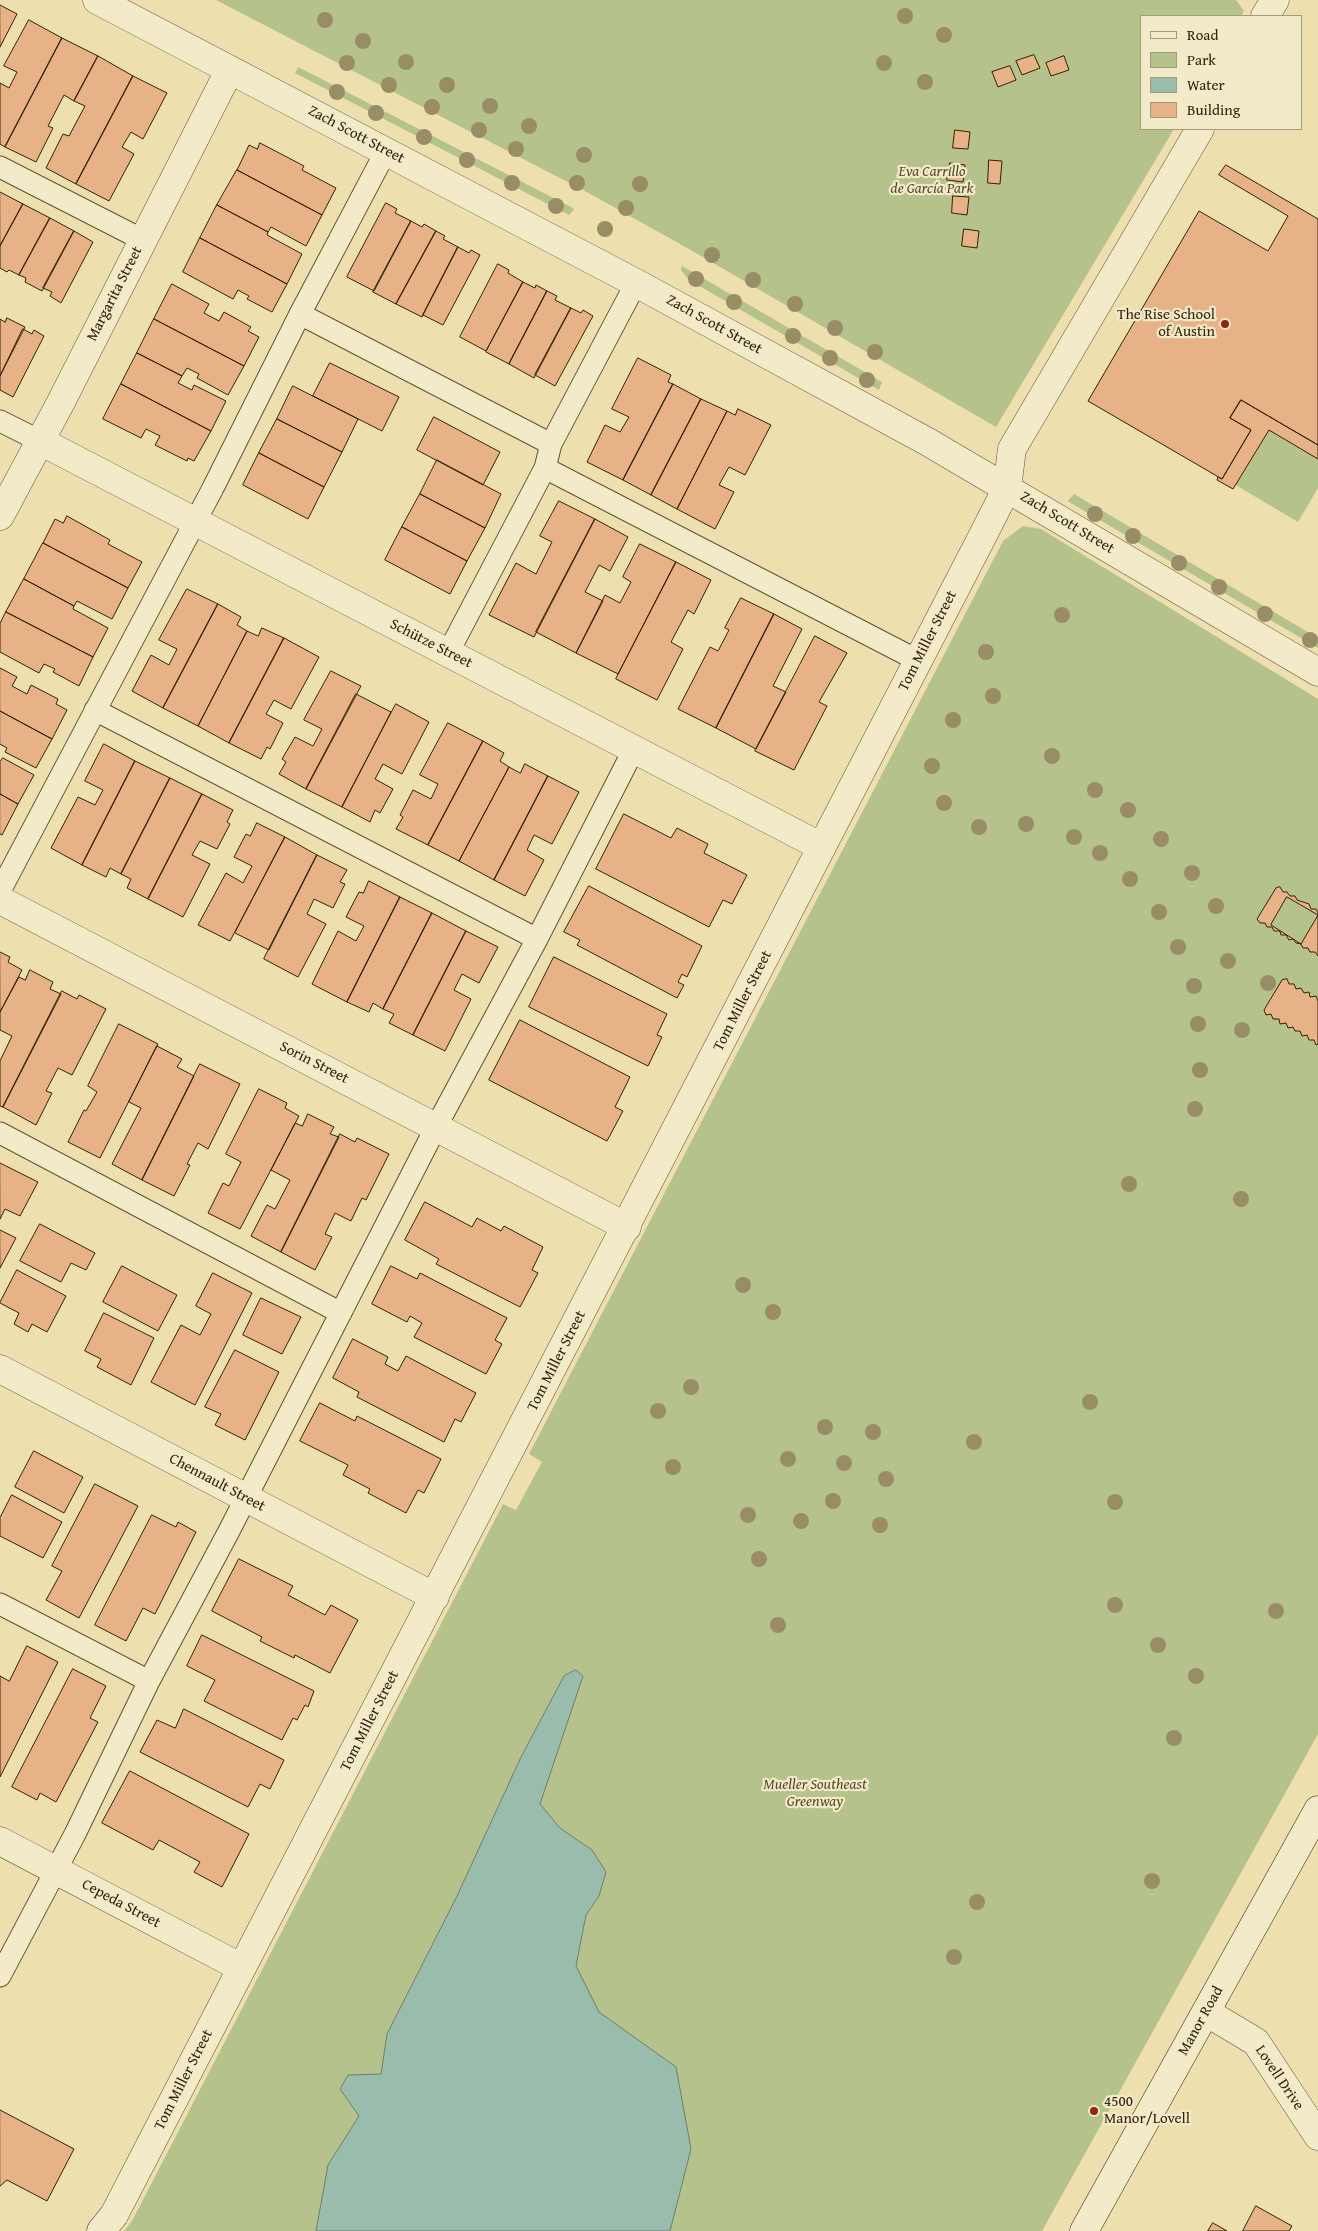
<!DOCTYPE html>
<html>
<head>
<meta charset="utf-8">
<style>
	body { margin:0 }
	#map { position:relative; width:1318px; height:2231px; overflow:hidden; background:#eddfae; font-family:"Gentium Book Plus",serif }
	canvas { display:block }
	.legend { position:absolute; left:1140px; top:15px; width:162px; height:115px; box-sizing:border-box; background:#f3eaca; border:1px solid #a69a7c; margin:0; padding:6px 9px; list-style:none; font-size:15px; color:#332208 }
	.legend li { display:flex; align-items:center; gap:10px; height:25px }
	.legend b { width:25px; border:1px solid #a69a7c }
</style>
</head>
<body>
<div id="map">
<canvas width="1318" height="2231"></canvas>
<ul class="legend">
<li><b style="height:6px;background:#f3eaca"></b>Road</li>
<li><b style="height:14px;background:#b6c28c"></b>Park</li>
<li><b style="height:14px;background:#99bcad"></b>Water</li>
<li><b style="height:14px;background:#e7b286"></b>Building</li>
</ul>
</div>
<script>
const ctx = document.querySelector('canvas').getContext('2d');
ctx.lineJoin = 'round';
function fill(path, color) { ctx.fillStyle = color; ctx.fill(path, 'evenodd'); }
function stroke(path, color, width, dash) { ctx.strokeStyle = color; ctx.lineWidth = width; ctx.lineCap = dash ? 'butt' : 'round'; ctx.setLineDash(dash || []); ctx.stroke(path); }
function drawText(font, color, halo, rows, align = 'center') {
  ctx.font = font + ' "Gentium Book Plus",serif'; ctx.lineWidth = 4.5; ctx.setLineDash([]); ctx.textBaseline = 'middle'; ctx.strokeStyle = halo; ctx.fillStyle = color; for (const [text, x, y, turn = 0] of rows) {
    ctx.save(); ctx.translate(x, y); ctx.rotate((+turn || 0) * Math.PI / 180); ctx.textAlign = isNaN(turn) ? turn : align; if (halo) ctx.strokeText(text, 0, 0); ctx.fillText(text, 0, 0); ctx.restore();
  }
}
const green = new Path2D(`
	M216,0H1236L1244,11L1241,16H1142V129H1174L996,427L689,249L583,190Z
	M298,67L573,208L574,209L569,215L295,73Z
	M682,266L882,382L879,390L689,280L681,270Z
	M1241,400L1318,445V488L1298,522L1229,481Z
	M1074,494L1318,638V648L1069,502L1068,501Z
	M1023,526L1041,529L1318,699V1734L1042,2231H124L132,2221L501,1508L503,1504L516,1510L542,1462L529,1454L1003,541Z`);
const water = new Path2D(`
	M576,1670L583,1676L540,1804L560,1828L592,1850L606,1872L599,1896L586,1915L576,1966L599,2012L676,2067L691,2149L670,2231H316L328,2165L359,2116L340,2089L348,2075L381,2074L387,2034L457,1896L521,1757L564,1676Z`);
const building = new Path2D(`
	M0,5L17,14L0,47Z
	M29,20L62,38L5,147L0,144V83L9,88L17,72L4,66Z
	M62,38L98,56L74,101L64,95L48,126L53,128L36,162L5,147Z
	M1034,55L1040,68L1022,75L1016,61Z
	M98,56L133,76L76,184L46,168L63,134L69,136L85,106L74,101Z
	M1064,56L1069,70L1051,76L1046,63Z
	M1010,66L1016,80L998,87L992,72Z
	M133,76L167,93L143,139L131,132L122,147L134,154L109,201L76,184Z
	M955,130L970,132L968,149L953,148Z
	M260,143L304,166L302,170L336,188L322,215L237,170L249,145L257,149Z
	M989,160L1002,161L1000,184L988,183Z
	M950,163L965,165L963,182L947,180Z
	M1226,165L1318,219V445L1241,400L1230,418L1251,430L1222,479L1088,401L1199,211L1268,251L1288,216L1219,175Z
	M237,170L322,215L306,246L271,227L268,232L217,205Z
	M0,192L23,204L0,246Z
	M953,196L969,197L967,215L952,213Z
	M386,203L397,209L395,213L411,221L374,291L347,277Z
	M23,204L50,218L19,275L9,270L7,272L0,268V246Z
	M217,205L268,232L267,235L302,254L287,284L200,238Z
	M50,218L74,231L42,291L25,282L26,278L19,275Z
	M411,221L422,227L424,224L436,231L396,304L373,292Z
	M964,229L979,231L977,248L962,246Z
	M74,231L93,242L61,303L50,296L52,292L43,288Z
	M436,231L445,236L443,239L458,247L422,317L396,304Z
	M200,238L287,284L272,312L247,299L249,296L238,290L233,299L183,272Z
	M458,247L469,253L471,250L480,255L443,325L423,315Z
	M498,264L509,270L508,273L523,282L486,351L460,337Z
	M523,282L535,288L536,285L547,291L509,364L486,352Z
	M172,284L209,304L204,313L219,321L224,312L251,327L248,331L259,337L244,366L154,319Z
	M547,291L557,296L555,300L571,308L534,378L509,364Z
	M571,308L581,313L583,310L593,316L555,386L535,375Z
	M7,318L25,327L0,376V319L5,322Z
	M154,319L244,366L228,395L197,378L199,374L187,368L182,376L137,353Z
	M23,329L32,334L34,330L44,336L13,397L0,390V376Z
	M137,353L182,376L178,383L192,390L194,385L226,401L211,431L121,384Z
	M638,358L671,375L668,382L673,384L623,480L587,462L605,425L620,432L629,417L612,409Z
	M330,363L399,397L382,431L313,396Z
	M121,384L211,431L194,461L188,458L187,461L155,445L160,436L146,429L141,438L103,419Z
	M673,384L701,399L651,495L623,480Z
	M293,386L358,419L342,452L277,419Z
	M701,399L727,411L677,509L651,495Z
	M1241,400L1318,445V459L1269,430L1233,489L1217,480L1218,477L1222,479L1251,430L1230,418Z
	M738,409L771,425L745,475L729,467L719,485L734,492L715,529L677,509L727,411L735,415Z
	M434,417L500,452L483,485L417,450Z
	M277,419L342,452L324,487L259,453Z
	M259,453L324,487L308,519L243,485Z
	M437,460L501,494L485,528L420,494Z
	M420,494L485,528L467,561L402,527Z
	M559,501L595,519L534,637L489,615L516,563L536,574L552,542L540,536Z
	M67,516L110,540L108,544L142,562L128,588L43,543L55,519L63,523Z
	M595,519L628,537L610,571L599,565L585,592L603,601L576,653L536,632Z
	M402,527L467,561L450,594L385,560Z
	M43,543L128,588L112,619L77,601L74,606L24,579Z
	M640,544L676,562L618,674L576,653L605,595L620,603L631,582L623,577Z
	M676,562L711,580L694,614L688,610L671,642L683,649L657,700L616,679Z
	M24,579L74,606L73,609L108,628L93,657L6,612Z
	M187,589L218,604L163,708L132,691L151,655L169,665L177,649L159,640Z
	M741,598L774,614L716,728L678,709L710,647L718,651L729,630L725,628Z
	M218,604L241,617L237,625L247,631L198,726L163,708Z
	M6,612L93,657L79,686L53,672L55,669L44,664L39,673L0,652V624Z
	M774,614L802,629L773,686L786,692L756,749L716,728Z
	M262,628L284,638L229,743L198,726L247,631L258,636Z
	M815,636L847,653L819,702L827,706L794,770L755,751Z
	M284,638L319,657L291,709L274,700L266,714L283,723L270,749L267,747L261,759L229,743Z
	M0,668L17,677L12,686L27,694L31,685L58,699L56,704L67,710L52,739L0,711Z
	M331,671L361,686L306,789L279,774L286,762L282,759L295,737L313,746L322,729L304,720Z
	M356,694L391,712L342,807L306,789Z
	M396,704L429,722L402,774L383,764L375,779L393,789L380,813L375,810L370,822L342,807Z
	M0,711L52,739L36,768L5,752L7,748L0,744Z
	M448,723L483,741L428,845L396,829L403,817L400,815L413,790L431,799L438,784L420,775Z
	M483,741L504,753L500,761L509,767L459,861L428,845Z
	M104,744L135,761L82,865L51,848L78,797L95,805L103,790L85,781Z
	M3,758L34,775L18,804L0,794V762Z
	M135,761L170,778L121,874L110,868L106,877L82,865Z
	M525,764L548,776L494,880L459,861L509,767L520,773Z
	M548,776L579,792L552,844L534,835L527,850L544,860L525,896L494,880Z
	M170,778L202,794L148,899L127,888L131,879L121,874Z
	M0,794L18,804L2,835L0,834Z
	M202,794L233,810L227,822L230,824L217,849L200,841L192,855L210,864L183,917L148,899Z
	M624,814L671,838L677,828L708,844L704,853L747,875L732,904L723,900L709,927L596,869Z
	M257,823L285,837L230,941L198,925L226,873L243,883L252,866L234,857L246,834L250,836Z
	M285,837L317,855L269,950L235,933Z
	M317,855L347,870L340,882L345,884L333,908L314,899L307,914L326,924L298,977L264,959Z
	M369,881L400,897L347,1002L312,984L338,931L356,941L364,926L346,917L359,892L363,893Z
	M589,886L702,946L687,977L682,974L678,982L684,985L677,998L577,945L580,940L564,932Z
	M1280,887L1283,892H1287L1290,896H1295L1297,900L1309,904L1311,909H1316L1318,913V956L1315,952H1310L1308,948H1303L1301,944L1296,943L1293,939L1289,940L1286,935H1281L1280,931H1274L1272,927H1267L1265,923H1260L1257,919L1276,888Z
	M400,897L432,913L383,1009L373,1003L369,1012L347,1002Z
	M1287,897L1318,915L1301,944L1271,925Z
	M432,913L466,931L413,1035L389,1023L394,1014L383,1009Z
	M466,931L498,947L479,983L462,974L454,990L471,999L445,1051L413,1035Z
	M0,952L10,957L8,962L22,970L0,1012Z
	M554,957L667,1014L657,1035L662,1037L648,1066L529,1007Z
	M30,970L53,982L50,989L61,994L3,1107L0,1106V1061L12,1036L0,1030V1012L19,977L25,980Z
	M1287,979L1289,984H1294L1296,989L1301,988L1304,993L1309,992L1310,997L1316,996L1318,1001V1044L1316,1045L1314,1040H1309L1307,1035L1302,1036L1300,1031H1295L1293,1027L1288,1028L1286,1023L1280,1024L1279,1019H1273L1271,1014L1266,1015L1264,1010L1282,980Z
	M62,991L77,999L79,995L106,1009L72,1075L58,1068L46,1091L52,1093L36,1125L3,1107Z
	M520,1020L630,1077L615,1107L623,1111L607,1141L489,1080Z
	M119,1024L158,1044L100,1158L68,1142L84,1110L86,1111L97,1092L88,1086Z
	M157,1046L182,1059L177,1067L194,1076L142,1180L112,1164L141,1108L129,1102Z
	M200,1064L240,1084L208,1149L198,1143L187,1164L190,1165L174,1196L142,1180Z
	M259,1089L287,1103L285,1108L299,1116L240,1229L208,1213L223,1183L229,1186L241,1162L226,1154Z
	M308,1114L334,1127L330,1134L339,1137L281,1252L251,1236L267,1205L275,1209L290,1180L271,1170L295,1123L302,1126Z
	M340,1134L355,1142L357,1138L389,1154L366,1200L362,1198L351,1221L335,1213L325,1234L332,1237L315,1270L281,1252Z
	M0,1163L38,1182L20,1216L5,1209L0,1219Z
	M425,1202L472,1227L477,1218L501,1231L504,1226L543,1247L532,1270L538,1273L520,1307L436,1264L439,1259L405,1240Z
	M40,1224L95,1253L86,1270L71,1263L61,1282L20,1261Z
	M0,1230L16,1238L0,1268Z
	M122,1266L177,1295L158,1331L103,1302Z
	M391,1266L417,1279L420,1273L507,1318L495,1340L502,1344L486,1374L414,1337L422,1323L410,1316L407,1322L372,1304Z
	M17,1270L66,1296L47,1332L32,1324L28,1332L14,1324L19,1313L0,1303Z
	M213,1273L252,1293L195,1405L151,1382L181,1325L200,1335L211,1314L196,1306Z
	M261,1298L301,1317L282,1354L243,1335Z
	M104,1313L154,1338L131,1385L97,1367L101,1359L85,1351Z
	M353,1339L388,1357L385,1364L398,1371L406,1356L476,1393L461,1422L455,1419L444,1442L357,1397L359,1392L333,1378Z
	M235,1350L279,1372L245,1440L215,1425L221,1414L205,1407Z
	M320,1403L355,1421L357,1416L441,1459L424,1493L418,1490L406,1513L368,1493L370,1489L343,1475L348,1465L300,1441Z
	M34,1451L83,1477L64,1513L15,1487Z
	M95,1484L138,1506L79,1618L46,1600L62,1571L52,1566Z
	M12,1495L62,1522L43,1558L0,1536V1518Z
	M152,1515L176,1527L178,1522L196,1532L155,1614L143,1608L126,1641L95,1625Z
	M239,1559L293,1586L288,1595L325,1615L331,1605L358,1620L330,1673L295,1655L294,1658L260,1641L262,1637L212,1611Z
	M202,1635L314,1691L308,1707L305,1705L297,1720L293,1718L282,1740L204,1701L215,1680L187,1666Z
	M27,1646L58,1662L0,1777V1676L9,1681Z
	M73,1669L106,1686L90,1718L98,1722L56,1802L40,1793L37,1800L12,1787Z
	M184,1709L284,1760L270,1789L260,1784L248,1807L140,1752L157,1720L175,1728Z
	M130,1771L249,1834L222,1887L194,1872L200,1862L159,1840L153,1850L102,1823Z
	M0,2110L74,2149L47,2201L7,2180L0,2186Z
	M1256,2206L1292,2226L1289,2231H1243Z
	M1213,2223L1227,2231H1208Z`);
const service = new Path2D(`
	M0,167L143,240
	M300,314L551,444
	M0,421L40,441
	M545,468L917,660
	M448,653L545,468L551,444L636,283
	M95,710L537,939
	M0,891L213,488L300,314L386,151
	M0,1133L341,1313
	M0,1604L149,1681
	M0,1976L75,1834L149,1681L229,1531L436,1127L537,939L634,749`);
const minor = new Path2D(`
	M1265,16L1275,0
	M40,441L822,847
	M0,516L61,402L229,71
	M0,900L627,1227
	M0,1369L435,1597
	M0,1841L242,1968
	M1206,2012L1256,2042L1318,2136
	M101,2231L114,2215L980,541L1007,488L1012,449L1200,129`);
const tertiary = new Path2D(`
	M97,0L636,283L928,442L1318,672`);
const secondary = new Path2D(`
	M1084,2231L1318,1810`);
const trees = [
	[905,16],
	[325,20],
	[944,35],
	[363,41],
	[406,62],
	[347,63],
	[884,63],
	[925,82],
	[389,85],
	[447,85],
	[337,92],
	[490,106],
	[432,107],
	[376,113],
	[529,126],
	[479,130],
	[424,137],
	[516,149],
	[584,155],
	[467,160],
	[512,183],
	[577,183],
	[640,184],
	[556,206],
	[626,208],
	[605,229],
	[712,255],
	[696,279],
	[753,280],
	[734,302],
	[795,304],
	[835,328],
	[793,336],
	[875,352],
	[830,358],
	[867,380],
	[1095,514],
	[1133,536],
	[1179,563],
	[1219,587],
	[1265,614],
	[1062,615],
	[1310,640],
	[986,652],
	[993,696],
	[953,720],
	[1052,756],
	[932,766],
	[1095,790],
	[944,803],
	[1128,810],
	[1026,824],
	[979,827],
	[1074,837],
	[1161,839],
	[1100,853],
	[1192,873],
	[1130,879],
	[1216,906],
	[1159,912],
	[1178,947],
	[1228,961],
	[1268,983],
	[1194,986],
	[1198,1024],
	[1242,1030],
	[1200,1070],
	[1195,1109],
	[1129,1184],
	[1241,1199],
	[743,1285],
	[773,1312],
	[691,1387],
	[1090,1402],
	[658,1411],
	[825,1427],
	[873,1432],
	[974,1442],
	[788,1459],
	[844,1463],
	[673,1467],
	[886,1479],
	[833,1501],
	[1115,1502],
	[748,1515],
	[801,1521],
	[880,1525],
	[759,1559],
	[1115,1605],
	[1276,1611],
	[778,1625],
	[1158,1645],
	[1196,1676],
	[1174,1738],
	[1152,1881],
	[977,1902],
	[954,1957]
];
const markers = [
	[1225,324,5,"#8f2418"],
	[1094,2111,5,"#8f2418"]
];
const streetNames = [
	["Zach Scott Street",356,135,28],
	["Margarita Street",115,294,-63],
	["Zach Scott Street",714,325,29],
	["Zach Scott Street",1067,523,31],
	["Tom Miller Street",928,641,-63],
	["Schütze Street",431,644,27],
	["Tom Miller Street",743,1001,-63],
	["Sorin Street",314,1063,27],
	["Tom Miller Street",557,1361,-63],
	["Chennault Street",217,1483,28],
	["Tom Miller Street",370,1721,-63],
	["Cepeda Street",121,1904,28],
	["Manor Road",1201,2021,-61],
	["Lovell Drive",1279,2078,56],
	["Tom Miller Street",184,2080,-63]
];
const parkNames = [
	["Eva Carrillo",932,172],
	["de García Park",932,189],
	["Mueller Southeast",815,1785],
	["Greenway",815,1802]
];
const poiNames = [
	["The Rise School",1215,315],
	["of Austin",1215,332],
	["4500",1104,2102,"left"],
	["Manor/Lovell",1104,2119,"left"]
];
fill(green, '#b6c28c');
fill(water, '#99bcad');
stroke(water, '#707e6b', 1);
fill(building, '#e7b286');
stroke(building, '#332208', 1);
stroke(service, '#625132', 23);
stroke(minor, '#625132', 29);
stroke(tertiary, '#625132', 29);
stroke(secondary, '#332208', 29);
stroke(service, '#f3eaca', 21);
stroke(minor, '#f3eaca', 28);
stroke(tertiary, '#f3eaca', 28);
stroke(secondary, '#f3eaca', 28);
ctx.fillStyle = '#998d65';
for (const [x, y] of trees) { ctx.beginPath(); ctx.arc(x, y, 8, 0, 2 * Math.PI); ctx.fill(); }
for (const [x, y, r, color] of markers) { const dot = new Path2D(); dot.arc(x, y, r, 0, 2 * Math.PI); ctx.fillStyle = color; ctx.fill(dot); stroke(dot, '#f3eaca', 2); }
drawText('15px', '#332208', '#f3eaca', streetNames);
drawText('italic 15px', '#544a29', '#f3eaca', parkNames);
drawText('15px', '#332208', '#f3eaca', poiNames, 'right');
</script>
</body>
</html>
